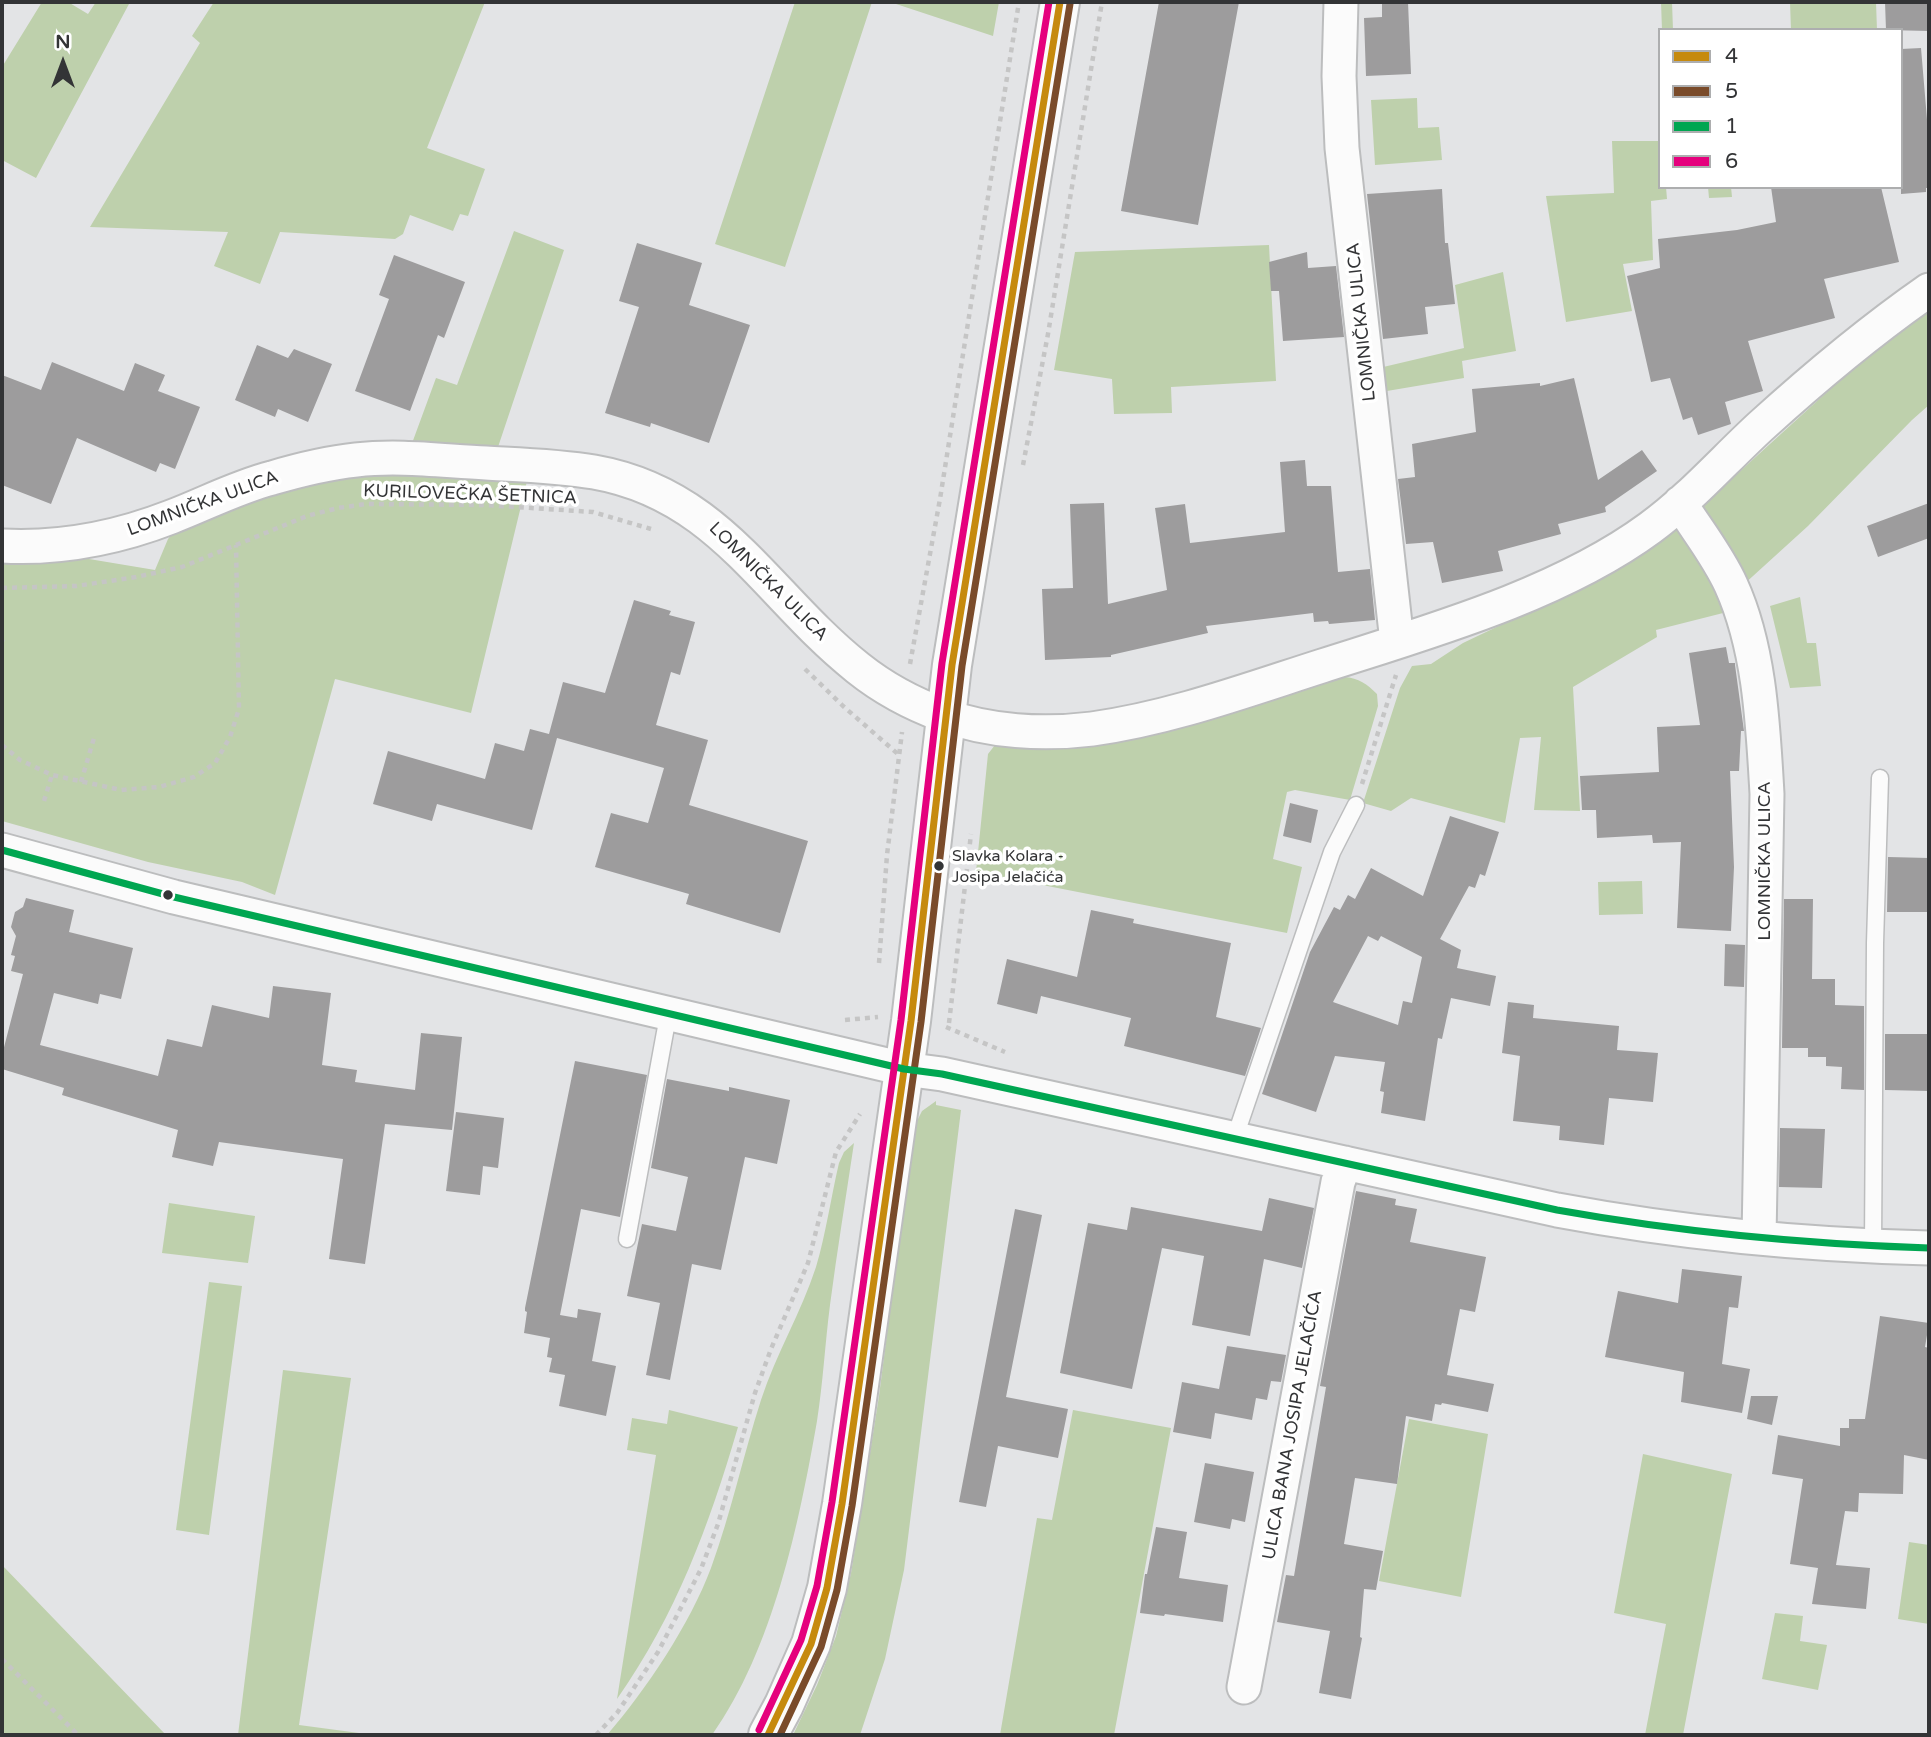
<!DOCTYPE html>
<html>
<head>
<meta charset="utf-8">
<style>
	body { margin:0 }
	#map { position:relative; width:1931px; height:1737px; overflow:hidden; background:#e3e4e6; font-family:"Varela Round",sans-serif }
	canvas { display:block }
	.frame { position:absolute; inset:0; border:4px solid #333436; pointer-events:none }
	.legend { position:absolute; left:1658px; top:28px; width:245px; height:161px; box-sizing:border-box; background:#fff; border:2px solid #adaeaf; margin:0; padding:9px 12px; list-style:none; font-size:21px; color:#333436 }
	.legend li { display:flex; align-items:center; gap:14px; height:35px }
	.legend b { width:35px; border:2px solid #adaeaf }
	.north { position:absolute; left:28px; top:28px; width:70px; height:70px; -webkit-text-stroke:5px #fff; paint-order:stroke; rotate:0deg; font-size:19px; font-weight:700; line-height:28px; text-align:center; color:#333436 }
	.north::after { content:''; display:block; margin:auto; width:24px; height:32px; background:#333436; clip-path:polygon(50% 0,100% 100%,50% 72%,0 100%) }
</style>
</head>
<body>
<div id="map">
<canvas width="1931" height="1737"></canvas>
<div class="frame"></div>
<ul class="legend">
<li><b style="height:9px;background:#c68a0e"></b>4</li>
<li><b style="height:9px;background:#7a4b2a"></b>5</li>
<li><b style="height:9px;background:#00a651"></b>1</li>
<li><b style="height:9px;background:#e5007d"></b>6</li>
</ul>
<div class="north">N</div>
</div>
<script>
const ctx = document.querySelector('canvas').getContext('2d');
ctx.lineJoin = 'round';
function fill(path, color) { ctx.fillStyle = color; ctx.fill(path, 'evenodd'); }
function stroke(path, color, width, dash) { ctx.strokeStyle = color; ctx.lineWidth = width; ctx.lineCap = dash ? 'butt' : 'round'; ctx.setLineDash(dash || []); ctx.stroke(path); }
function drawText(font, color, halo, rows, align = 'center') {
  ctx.font = font + ' "Varela Round",sans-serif'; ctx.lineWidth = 7; ctx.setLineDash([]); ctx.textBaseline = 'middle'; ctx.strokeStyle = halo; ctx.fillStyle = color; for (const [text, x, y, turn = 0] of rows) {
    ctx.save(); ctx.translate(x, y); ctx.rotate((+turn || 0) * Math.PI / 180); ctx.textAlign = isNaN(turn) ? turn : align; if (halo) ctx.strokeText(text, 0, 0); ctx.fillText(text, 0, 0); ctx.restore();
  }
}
const green = new Path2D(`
	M42,2H68L88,14L96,2H124L129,4L36,178L2,160V67Z
	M214,2H485L427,148L485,169L468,216L460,214L453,231L410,215L403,234L395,239L280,232L260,284L214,266L228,232L90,227L200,43L192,36Z
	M795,2H872L785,267L715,244Z
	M890,2H999L993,36Z
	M1661,2H1672L1673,30H1662Z
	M1790,2H1876L1877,30H1791Z
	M1417,98L1418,128L1439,127L1442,160L1375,165L1371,100Z
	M1612,141H1660V187H1666L1667,199L1651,201L1653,260L1623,264L1632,311L1566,322L1546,196L1614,193Z
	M1708,187H1731L1732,197L1709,198Z
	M514,231L564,250L497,450L411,446L436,378L457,385Z
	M1269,245L1276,381L1171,387L1172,413L1114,414L1112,379L1054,370L1075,252Z
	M1503,272L1516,351L1462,361L1464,378L1381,392L1379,368L1464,348L1455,285Z
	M1929,309V405L1912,420L1808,526L1742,586L1702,515L1704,504L1838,382L1897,331Z
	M336,473L528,477L471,713L335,679L275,895L242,882L148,862L2,821V560L77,557L155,570L168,539L177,527L226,506Z
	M1683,525L1731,611L1656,630L1657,637L1573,687L1580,811L1534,810L1541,737L1520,738L1505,823L1411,798L1391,811L1363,803L1400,688L1412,666L1431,664L1463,643L1595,580Z
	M1800,597L1807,643H1816L1821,686L1790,688L1770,606Z
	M1344,677C1359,678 1367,684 1377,694L1378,706L1350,800L1295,790L1287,792L1273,859L1302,867L1287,933L976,872L988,754L995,745L1053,749L1094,746L1136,738Z
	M1642,881L1643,914L1599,915L1598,882Z
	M936,1101V1105L961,1110L904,1570L885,1659L860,1735H793L817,1685L836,1636L851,1573L879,1396L913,1129L922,1111Z
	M854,1143C846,1197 837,1251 830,1305C825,1344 823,1383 817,1421C799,1524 773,1649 712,1735H607C646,1690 690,1624 711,1568C731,1513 743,1456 761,1400C776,1354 801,1313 816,1267C826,1233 831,1197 839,1163L844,1152Z
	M169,1203L255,1216L248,1263L162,1253Z
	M209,1282L242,1286L209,1535L176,1530Z
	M283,1370L351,1378L299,1725L374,1735H238Z
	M669,1410L738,1427C709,1526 676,1615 617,1699L656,1455L627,1450L632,1418L667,1424Z
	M1073,1410L1171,1428L1114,1735H1000L1037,1518L1052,1520Z
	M1409,1419L1488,1434L1461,1597L1379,1581Z
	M1643,1454L1732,1474L1683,1735H1645L1666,1624L1614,1613Z
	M1909,1542L1929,1545V1624L1898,1619Z
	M2,1565L166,1735H2Z
	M1775,1613L1803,1616L1800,1641L1827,1645L1818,1690L1762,1679Z`);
const building = new Path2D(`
	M1159,2H1239L1198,225L1121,211Z
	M1382,2H1408L1411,74L1366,76L1364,18L1382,17Z
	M1885,2H1929V31L1886,30Z
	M1921,48L1929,143V188H1926V192L1901,194V49Z
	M1771,187H1881L1899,262L1824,279L1835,318L1748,341L1763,391L1725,402L1731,424L1698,435L1692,417L1683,420L1670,378L1651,382L1627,276L1660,268L1658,239L1737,230L1776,222Z
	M1442,189L1445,243H1448L1455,304L1425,307L1428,334L1383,339L1367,194Z
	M637,243L702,263L689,305L750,325L709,443L651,423L650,427L605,413L639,307L619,301Z
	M1307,252L1308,268L1336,266L1344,337L1283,341L1279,291H1271L1269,262Z
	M394,255L465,282L444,338L438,335L410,411L355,391L389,299L379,295Z
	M257,345L288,358L294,349L332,364L308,422L278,409L275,417L235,400Z
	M52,362L124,391L135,363L165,375L158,391L200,407L175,469L160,463L156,472L77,438L51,504L2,485V375L41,390Z
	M1574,378L1598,480L1642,450L1657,471L1605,507L1606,512L1558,524L1561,534L1498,551L1503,571L1442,583L1433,542L1406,544L1398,479L1415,477L1412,444L1476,432L1472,389L1540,383V386Z
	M1305,460L1307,486H1331L1338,572L1370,569L1375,620L1329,624L1328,621L1314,622L1313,613L1206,626L1208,633L1111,655V657L1045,660L1042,589L1073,588L1070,504L1104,503L1108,604L1167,590L1155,508L1185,504L1190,543L1285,532L1280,462Z
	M1929,503V538L1878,557L1867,526Z
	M634,600L671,611L669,615L695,622L680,675L671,672L656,725L708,740L689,805L808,841L780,933L686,904L689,894L595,867L611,813L648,823L664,768L557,738L532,830L437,804L432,821L373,804L388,751L485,779L495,743L524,751L530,729L549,734L563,682L605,693Z
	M1726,647L1729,663H1735V665L1744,731H1741L1739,771H1730L1734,867L1731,931L1677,928L1681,842L1653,843L1652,835L1597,838L1596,810H1582L1580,776L1659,772L1657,727L1700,725L1689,653Z
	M1290,803L1318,810L1311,843L1283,836Z
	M1450,816L1499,832L1485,876L1480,874L1475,888L1469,886L1440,939L1461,950L1457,968L1496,976L1490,1006L1451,998L1442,1039L1438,1038L1425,1121L1381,1113L1384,1092L1380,1091L1385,1062L1335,1056L1316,1112L1262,1094L1310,952L1334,907L1340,910L1348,895L1355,899L1371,868L1423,896ZM1368,936L1378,941L1381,936L1422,957L1412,1003L1403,1001L1398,1025L1333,1002Z
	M1888,857L1929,858V912H1887Z
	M26,898L74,910L69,932L133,948L121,999L100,994L98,1004L54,993L40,1045L158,1076L167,1039L202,1047L212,1005L269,1018L273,986L331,993L322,1065L357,1070L355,1082L415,1090L421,1033L462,1037L452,1130L385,1124L365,1264L329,1259L343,1159L219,1142L213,1166L172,1157L178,1130L62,1095L64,1088L2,1069V1055L23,974L11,971L15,956L11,955L16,936L11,927L15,912L23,907Z
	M1784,899H1813L1812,979H1835V1005L1864,1006V1090L1841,1089L1842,1067L1826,1066V1057H1808V1048H1782Z
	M1091,910L1134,919L1133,923L1231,943L1216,1017L1261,1028L1245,1076L1124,1046L1131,1018L1041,996L1037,1014L997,1004L1007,959L1077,977Z
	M1725,944L1745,945L1744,987L1724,986Z
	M1508,1002L1534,1005L1533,1018L1619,1026L1617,1050L1658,1053L1653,1102L1609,1098L1604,1145L1559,1140L1560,1126L1513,1121L1520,1056L1502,1053Z
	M1885,1034H1929V1091L1885,1090Z
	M575,1061L647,1075L620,1217L581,1209L560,1315L577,1318L578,1309L601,1313L592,1361L616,1366L606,1416L559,1406L565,1375L549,1372L552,1358L547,1357L550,1338L524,1333L527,1312L525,1311V1308Z
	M667,1079L729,1091V1087L790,1100L777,1164L745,1157L721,1270L692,1264L670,1380L646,1375L660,1303L627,1296L642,1224L676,1231L688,1177L651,1168Z
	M456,1112L504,1118L498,1168L483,1166L480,1195L446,1191Z
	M1780,1128L1825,1129L1822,1188L1779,1187Z
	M1356,1191L1396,1199L1395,1205L1417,1209L1410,1242L1486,1257L1475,1312L1460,1309L1447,1375L1494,1384L1488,1412L1442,1403L1441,1405L1435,1404L1432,1421L1406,1416L1397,1484L1355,1478L1344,1544L1383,1551L1376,1590L1364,1589L1360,1637L1362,1638L1351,1699L1319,1693L1330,1631L1277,1622L1286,1575L1294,1576L1326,1387L1320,1386Z
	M1269,1198L1314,1208L1302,1268L1264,1259L1250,1336L1192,1325L1204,1256L1162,1248L1132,1389L1060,1373L1088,1223L1127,1230L1131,1207L1262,1231Z
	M1015,1209L1042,1215L1006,1397L1068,1409L1058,1458L998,1446L986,1507L959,1502Z
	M1682,1269L1742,1276L1738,1308L1729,1307L1722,1364L1750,1369L1742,1413L1681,1402L1684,1372L1605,1357L1618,1291L1678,1303Z
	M1880,1316L1929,1323L1925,1347L1929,1348V1460L1904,1455L1903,1494L1859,1493L1858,1512L1845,1511L1836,1565L1870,1568L1866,1609L1812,1604L1818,1568L1790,1564L1803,1479L1772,1474L1778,1435L1840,1446V1428H1849V1419H1865Z
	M1227,1346L1286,1355L1281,1382L1271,1381L1267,1400L1256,1398L1252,1420L1215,1413L1211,1439L1173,1432L1182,1382L1219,1389Z
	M1751,1396H1778L1772,1425L1747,1419Z
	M1205,1463L1254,1472L1245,1522L1232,1519L1230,1529L1194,1522Z
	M1156,1527L1187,1532L1179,1578L1228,1585L1223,1622L1165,1614L1164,1616L1140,1613L1145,1574H1147Z`);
const path = new Path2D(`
	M1023,465L1048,334L1102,2
	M2,588L76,586L136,577L182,567L307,516L338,508L366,504L485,505L593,512L651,529
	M2,640L4,639
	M910,664L940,499L1019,2
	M805,669L843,706L899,755
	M2,745L20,760L52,775L121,790L159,787L194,777L215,763L230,737L239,709L236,545
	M81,782L94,738
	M1362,784L1396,675
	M44,801L52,775
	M879,963L887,855L902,732
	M845,1020L878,1017
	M949,1023L971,834
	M946,1027L1005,1052
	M2,1659L78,1735
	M596,1735L617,1713L658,1652L701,1569L718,1524L755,1393L771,1349L808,1263L836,1152L860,1114`);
const service = new Path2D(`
	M1235,1137L1332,852L1356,805
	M627,1239L668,1016
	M1873,1245L1875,943L1880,778`);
const minor = new Path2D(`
	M1341,2L1339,76L1342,148L1397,642
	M1680,503C1697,530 1718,556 1731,585C1760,649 1763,725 1767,794L1759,1238
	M2,546C60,549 117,538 171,517C205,504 237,487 272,478C299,470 328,463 356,460C399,455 443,461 486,463C522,465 558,466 594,472C720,494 766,595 858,668C883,688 913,704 943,715C989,732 1043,735 1092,729C1171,718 1247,690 1322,666C1428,632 1559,595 1650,528C1690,499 1724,460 1761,426C1815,377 1870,331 1929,290
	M2,850L174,897L904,1069L942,1074L1557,1210C1680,1233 1804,1245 1929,1248
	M1244,1687L1338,1182L1345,1163`);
const secondary = new Path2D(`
	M768,1735L784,1705L811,1644L827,1588L842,1504L911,1021L952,665L1060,2`);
const bus1 = new Path2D(`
	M768,1735L811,1644L827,1588L842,1504L911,1021L952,665L1060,2`);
const bus2 = new Path2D(`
	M780,1735L821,1647L837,1590L852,1506L921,1022L962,666L1070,4`);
const bus3 = new Path2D(`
	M2,850L174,897L904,1069L942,1074L1557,1210C1680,1232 1804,1244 1929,1248`);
const bus4 = new Path2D(`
	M759,1730L801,1640L817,1586L832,1502L901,1020L942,663L1049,2`);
const markers = [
	[939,866,6,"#333436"],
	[168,895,6,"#333436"]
];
const busNames = [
	["Slavka Kolara -",952,857],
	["Josipa Jelačića",952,878]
];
const streetNames = [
	["LOMNIČKA ULICA",1362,322,-96],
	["KURILOVEČKA ŠETNICA",470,495,2],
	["LOMNIČKA ULICA",203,504,-20],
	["LOMNIČKA ULICA",768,582,45],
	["LOMNIČKA ULICA",1765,861,-90],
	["ULICA BANA JOSIPA JELAČIĆA",1293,1425,-80]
];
fill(green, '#bed0ac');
fill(building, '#9d9c9d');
stroke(service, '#bcbdbe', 19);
stroke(minor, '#bcbdbe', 37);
stroke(secondary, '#bcbdbe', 42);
stroke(path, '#c5c5c5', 4.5, [5, 5]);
stroke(service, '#fbfbfb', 16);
stroke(minor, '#fbfbfb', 33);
stroke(secondary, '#fbfbfb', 38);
stroke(bus1, '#c68a0e', 7);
stroke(bus2, '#7a4b2a', 7);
stroke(bus3, '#00a651', 7);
stroke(bus4, '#e5007d', 7);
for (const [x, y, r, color] of markers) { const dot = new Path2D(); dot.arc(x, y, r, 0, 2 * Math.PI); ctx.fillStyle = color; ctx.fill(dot); stroke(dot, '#fff', 2.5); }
drawText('16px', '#333436', '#fff', busNames, 'left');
drawText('18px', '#333436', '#fff', streetNames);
</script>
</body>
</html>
